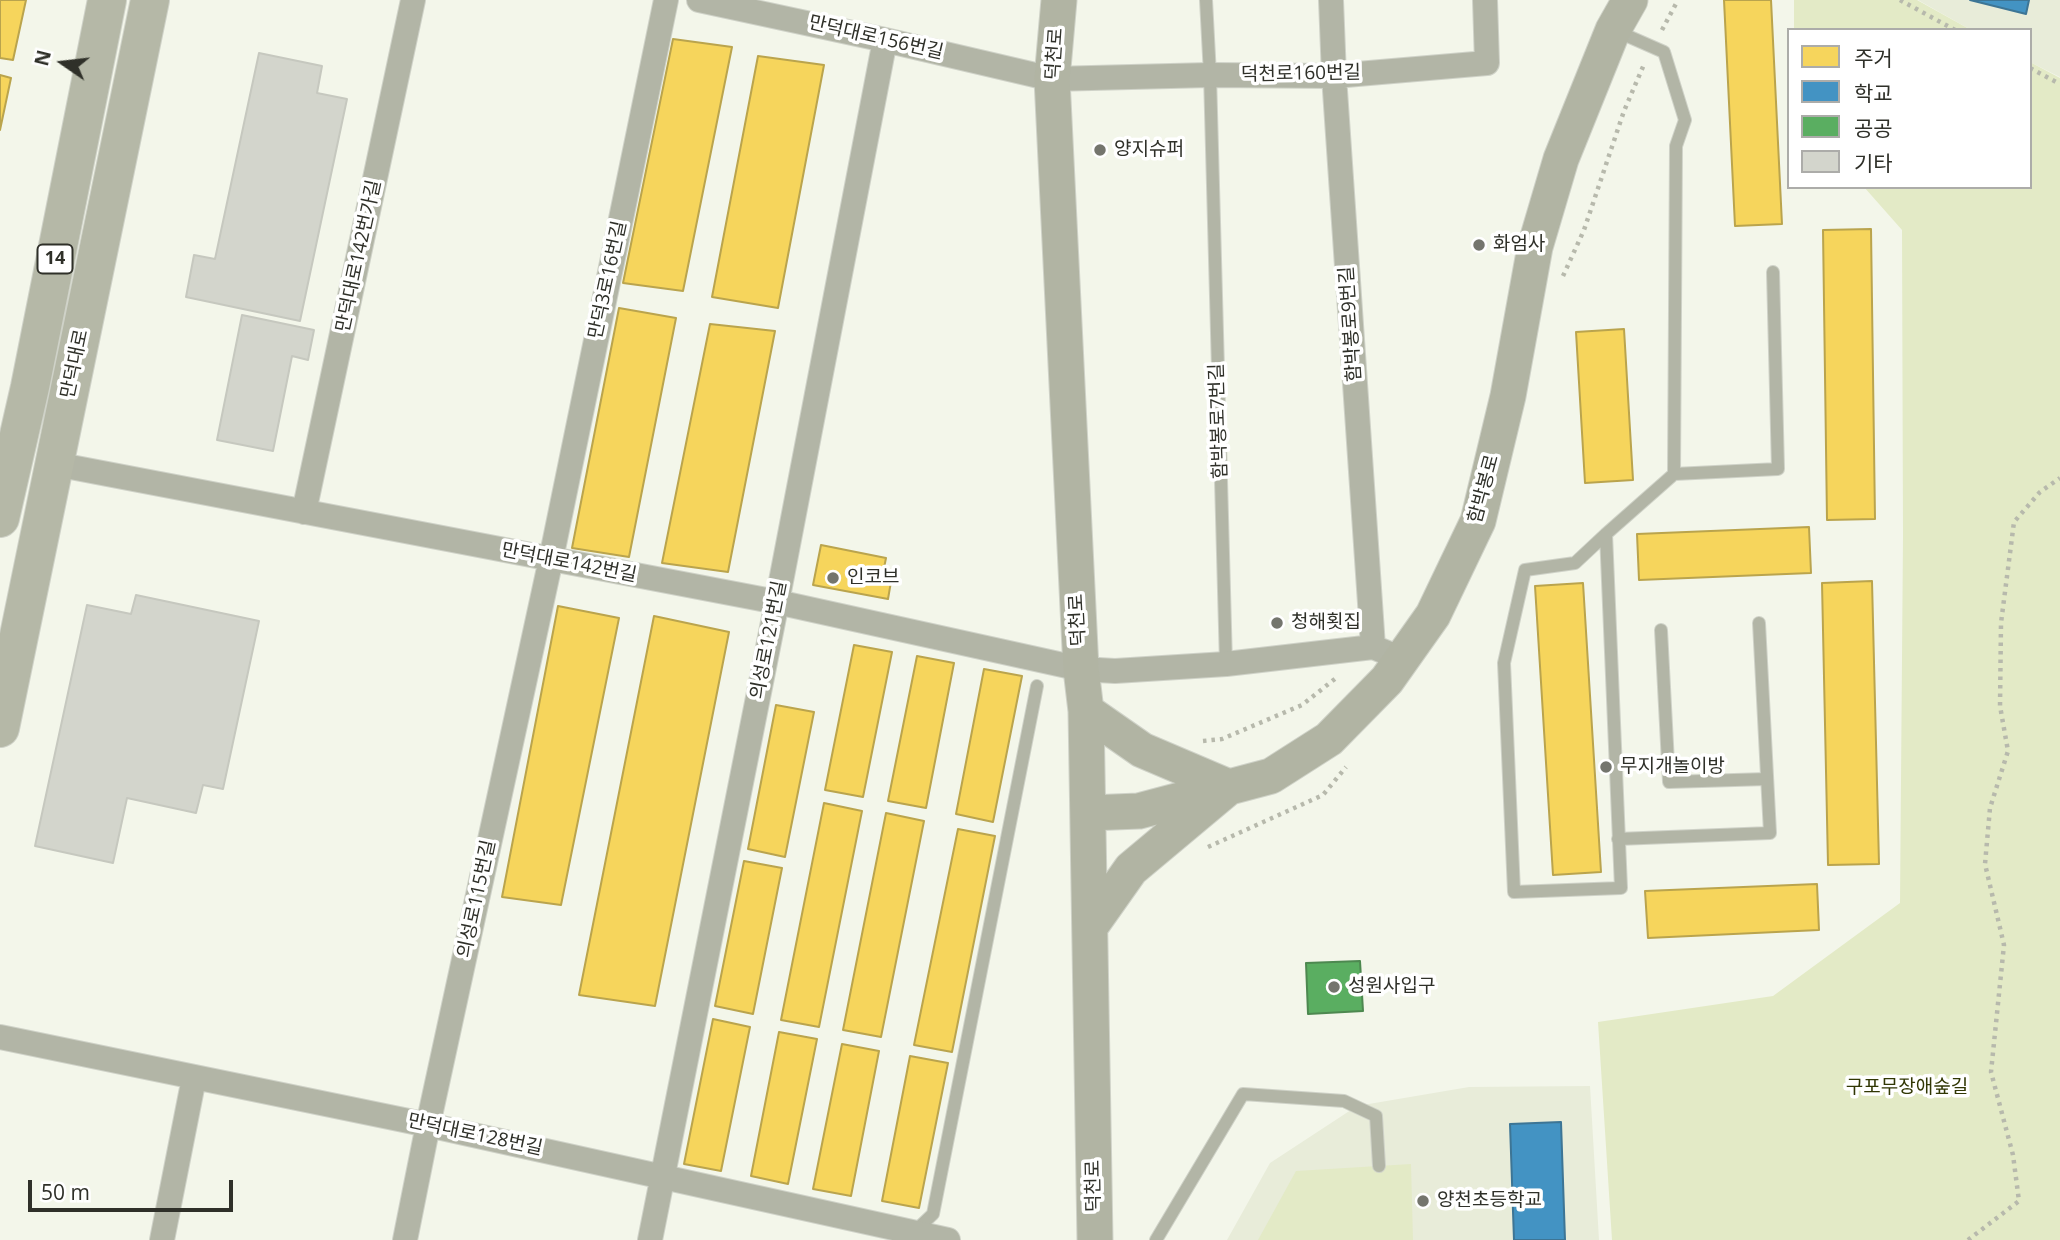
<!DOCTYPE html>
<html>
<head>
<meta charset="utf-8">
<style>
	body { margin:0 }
	#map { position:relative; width:2060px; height:1240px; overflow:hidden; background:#f3f6ea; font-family:"Open Sans","Noto Sans KR",sans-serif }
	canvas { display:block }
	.legend { position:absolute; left:1787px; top:28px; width:245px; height:161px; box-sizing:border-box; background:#fff; border:2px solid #acaca9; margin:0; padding:9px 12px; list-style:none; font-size:21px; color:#2f3029 }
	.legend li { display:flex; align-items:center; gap:14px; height:35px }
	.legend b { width:35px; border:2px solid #acaca9 }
	.north { position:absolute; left:28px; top:28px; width:70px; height:70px; -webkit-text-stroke:5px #fff; paint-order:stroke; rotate:284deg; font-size:19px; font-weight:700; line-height:28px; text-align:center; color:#2f3029 }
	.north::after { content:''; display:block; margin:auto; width:24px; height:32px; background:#2f3029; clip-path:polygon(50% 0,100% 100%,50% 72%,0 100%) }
	.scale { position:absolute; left:28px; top:1180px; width:205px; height:32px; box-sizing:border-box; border:4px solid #2f3029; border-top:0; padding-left:9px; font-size:21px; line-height:24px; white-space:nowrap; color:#2f3029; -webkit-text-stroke:5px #fff; paint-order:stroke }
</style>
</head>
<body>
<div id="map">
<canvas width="2060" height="1240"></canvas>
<ul class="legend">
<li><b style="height:19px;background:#f6d55c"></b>주거</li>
<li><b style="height:19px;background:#4393c3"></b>학교</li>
<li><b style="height:19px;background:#5aae61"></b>공공</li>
<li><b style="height:19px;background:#d3d5cc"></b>기타</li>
</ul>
<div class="north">N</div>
<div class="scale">50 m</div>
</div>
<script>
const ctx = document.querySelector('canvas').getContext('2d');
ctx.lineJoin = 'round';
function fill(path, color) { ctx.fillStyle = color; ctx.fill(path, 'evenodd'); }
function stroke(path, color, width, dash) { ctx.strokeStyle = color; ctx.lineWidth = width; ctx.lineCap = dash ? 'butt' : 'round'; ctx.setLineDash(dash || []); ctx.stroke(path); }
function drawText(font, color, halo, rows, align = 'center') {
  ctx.font = font + ' "Open Sans","Noto Sans KR",sans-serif'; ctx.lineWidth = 7; ctx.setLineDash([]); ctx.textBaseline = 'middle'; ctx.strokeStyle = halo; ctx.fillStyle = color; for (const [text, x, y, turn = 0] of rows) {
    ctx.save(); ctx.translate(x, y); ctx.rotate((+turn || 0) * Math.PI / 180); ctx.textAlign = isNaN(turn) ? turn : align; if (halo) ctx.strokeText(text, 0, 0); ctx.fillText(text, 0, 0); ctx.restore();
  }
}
const built = new Path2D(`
	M1918,0H2060V77L2030,62V30H1971Z
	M1590,1086L1599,1240H1227L1270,1163L1357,1106L1469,1087Z`);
const green = new Path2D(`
	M1794,0H1917L1971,30H1794Z
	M2030,62L2060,78V1240H1612L1598,1022L1773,996L1900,903L1903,536L1902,230L1864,187H2030Z
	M1411,1164L1413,1240H1258L1296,1171Z`);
const homes = new Path2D(`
	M0,0H26L13,60L0,58Z
	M1724,0H1771L1782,224L1735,226Z
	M673,39L732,47L683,291L623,283Z
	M758,56L824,65L778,308L712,297Z
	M0,75L11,78L0,130Z
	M1871,229L1875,519L1827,520L1823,230Z
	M619,308L676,318L629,557L572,548Z
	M710,324L775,331L728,572L662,563Z
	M1624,329L1633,480L1585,483L1576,332Z
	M1809,527L1811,573L1639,580L1637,534Z
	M821,545L886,558L884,568L893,570L888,599L813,585Z
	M1872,581L1879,864L1828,865L1822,583Z
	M1583,583L1601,872L1553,875L1535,586Z
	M558,606L619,618L561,905L502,897Z
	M654,616L729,632L655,1006L579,995Z
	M854,645L892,652L863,797L825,790Z
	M917,656L954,663L926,808L888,801Z
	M984,669L1022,676L993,822L956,814Z
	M776,705L814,712L785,857L748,849Z
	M824,803L862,811L819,1027L781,1020Z
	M886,813L924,821L881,1037L843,1030Z
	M958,829L995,836L952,1052L914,1045Z
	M744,861L782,868L753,1014L715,1006Z
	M1817,884L1819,930L1648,938L1645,891Z
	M713,1019L750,1027L721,1171L684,1164Z
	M779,1032L817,1039L788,1184L751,1176Z
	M842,1044L879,1051L851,1196L813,1189Z
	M910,1056L948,1063L919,1208L882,1201Z`);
const schools = new Path2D(`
	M1970,0H2029L2026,14Z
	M1561,1122L1565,1240H1514L1510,1124Z`);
const public = new Path2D(`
	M1360,961L1363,1011L1308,1014L1306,963Z`);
const building = new Path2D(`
	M259,53L322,66L317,93L347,99L300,321L186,297L194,255L215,259Z
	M242,315L314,330L308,360L292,356L273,451L217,440Z
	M136,595L259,621L223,789L203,785L196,813L127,798L113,863L35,846L87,605L131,614Z`);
const path = new Path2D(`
	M1900,0L1955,30
	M1662,30L1678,0
	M2030,68L2060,84
	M1563,276L1584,230L1624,111L1645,62
	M1203,741L1222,739L1302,705L1336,678
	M1208,847L1323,795L1346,767
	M1968,1240L2019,1201L2013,1155L1991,1072L2004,945L1985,864L1990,808L2008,751L2000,706L2001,623L2014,522L2040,492L2060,478`);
const lane = new Path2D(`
	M1206,0L1210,75L1226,664
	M1674,474L1778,469L1773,272
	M1606,534L1575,563L1525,570L1504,663L1514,892L1621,888L1606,534L1674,474L1676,146L1685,120L1664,52L1614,30
	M1661,630L1669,782L1767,779
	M1618,839L1770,833L1759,623
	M913,1233L933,1214L1037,686
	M1156,1240L1243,1094L1344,1101L1376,1116L1379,1166`);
const street = new Path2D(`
	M699,0L885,40L1052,79L1210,75L1334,76L1487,63L1485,0
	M1331,0L1334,76L1373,647
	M55,464L777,602L1081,669L1115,671L1226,664L1373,647L1402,659
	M304,512L413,0
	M0,1037L428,1125L948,1240
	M162,1240L194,1078
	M405,1240L428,1125L551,559L666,0
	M650,1240L777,602L885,40`);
const secondary = new Path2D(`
	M1059,0L1052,79L1081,669L1086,711L1095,1240
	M1086,711L1142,750L1229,787L1131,869L1090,927
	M1089,813L1139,811L1271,776L1329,739L1387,680L1433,615L1478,521L1508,396L1535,247L1561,159L1613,30L1630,0`);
const primary = new Path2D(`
	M0,518L30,387L107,0
	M0,728L150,0`);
const markers = [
	[1100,150,7,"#74756d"],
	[1479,245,7,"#74756d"],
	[833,578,7,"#74756d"],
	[1277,623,7,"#74756d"],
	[1606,767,7,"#74756d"],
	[1334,987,7,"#74756d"],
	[1423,1201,7,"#74756d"]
];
const shields = [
	[55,259,35]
];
const shieldNames = [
	["14",55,259]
];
const streetNames = [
	["만덕대로156번길",876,38,13],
	["덕천로",1055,54,-86],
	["덕천로160번길",1301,74,-1],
	["만덕대로142번가길",359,256,-78],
	["만덕3로16번길",608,280,-78],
	["함박봉로9번길",1351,324,-94],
	["만덕대로",75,364,-78],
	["함박봉로7번길",1219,421,-92],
	["함박봉로",1484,489,-75],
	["만덕대로142번길",569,563,11],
	["덕천로",1078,620,-93],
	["의성로121번길",769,640,-79],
	["의성로115번길",477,899,-78],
	["만덕대로128번길",475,1135,12],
	["덕천로",1094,1186,-91]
];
const poiNames = [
	["양지슈퍼",1114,150],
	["화엄사",1493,245],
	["인코브",847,578],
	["청해횟집",1291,623],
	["무지개놀이방",1620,767],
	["성원사입구",1348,987],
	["양천초등학교",1437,1201]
];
const parkNames = [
	["구포무장애숲길",1907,1088]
];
fill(built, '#e8ecd9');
fill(green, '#e3eac6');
fill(homes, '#f6d55c');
stroke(homes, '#baa44d', 2);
fill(schools, '#4393c3');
stroke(schools, '#3d7595', 2);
fill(public, '#5aae61');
stroke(public, '#4d8850', 2);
fill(building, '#d3d5cc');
stroke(building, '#c6c8bf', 2);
stroke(lane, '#cfd2c8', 14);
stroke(street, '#cfd2c8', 26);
stroke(secondary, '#cfd2c8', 37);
stroke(primary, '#cfd2c8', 40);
stroke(path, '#b7b9ac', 4.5, [3.5, 5]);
stroke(lane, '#b2b5a6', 12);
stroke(street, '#b2b5a6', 24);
stroke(secondary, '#b1b4a3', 35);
stroke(primary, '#b5b8a7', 38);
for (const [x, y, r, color] of markers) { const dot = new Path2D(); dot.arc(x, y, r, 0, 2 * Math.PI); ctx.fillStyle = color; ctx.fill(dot); stroke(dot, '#fff', 2.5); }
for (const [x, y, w] of shields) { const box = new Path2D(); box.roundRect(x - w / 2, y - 14.5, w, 29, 5); ctx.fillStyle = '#fff'; ctx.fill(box); stroke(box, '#2f3029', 2); }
drawText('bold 18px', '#2f3029', null, shieldNames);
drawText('19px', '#2f3029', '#fff', streetNames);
drawText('19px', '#2f3029', '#fff', poiNames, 'left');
drawText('19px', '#313704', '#fff', parkNames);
</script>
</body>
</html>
